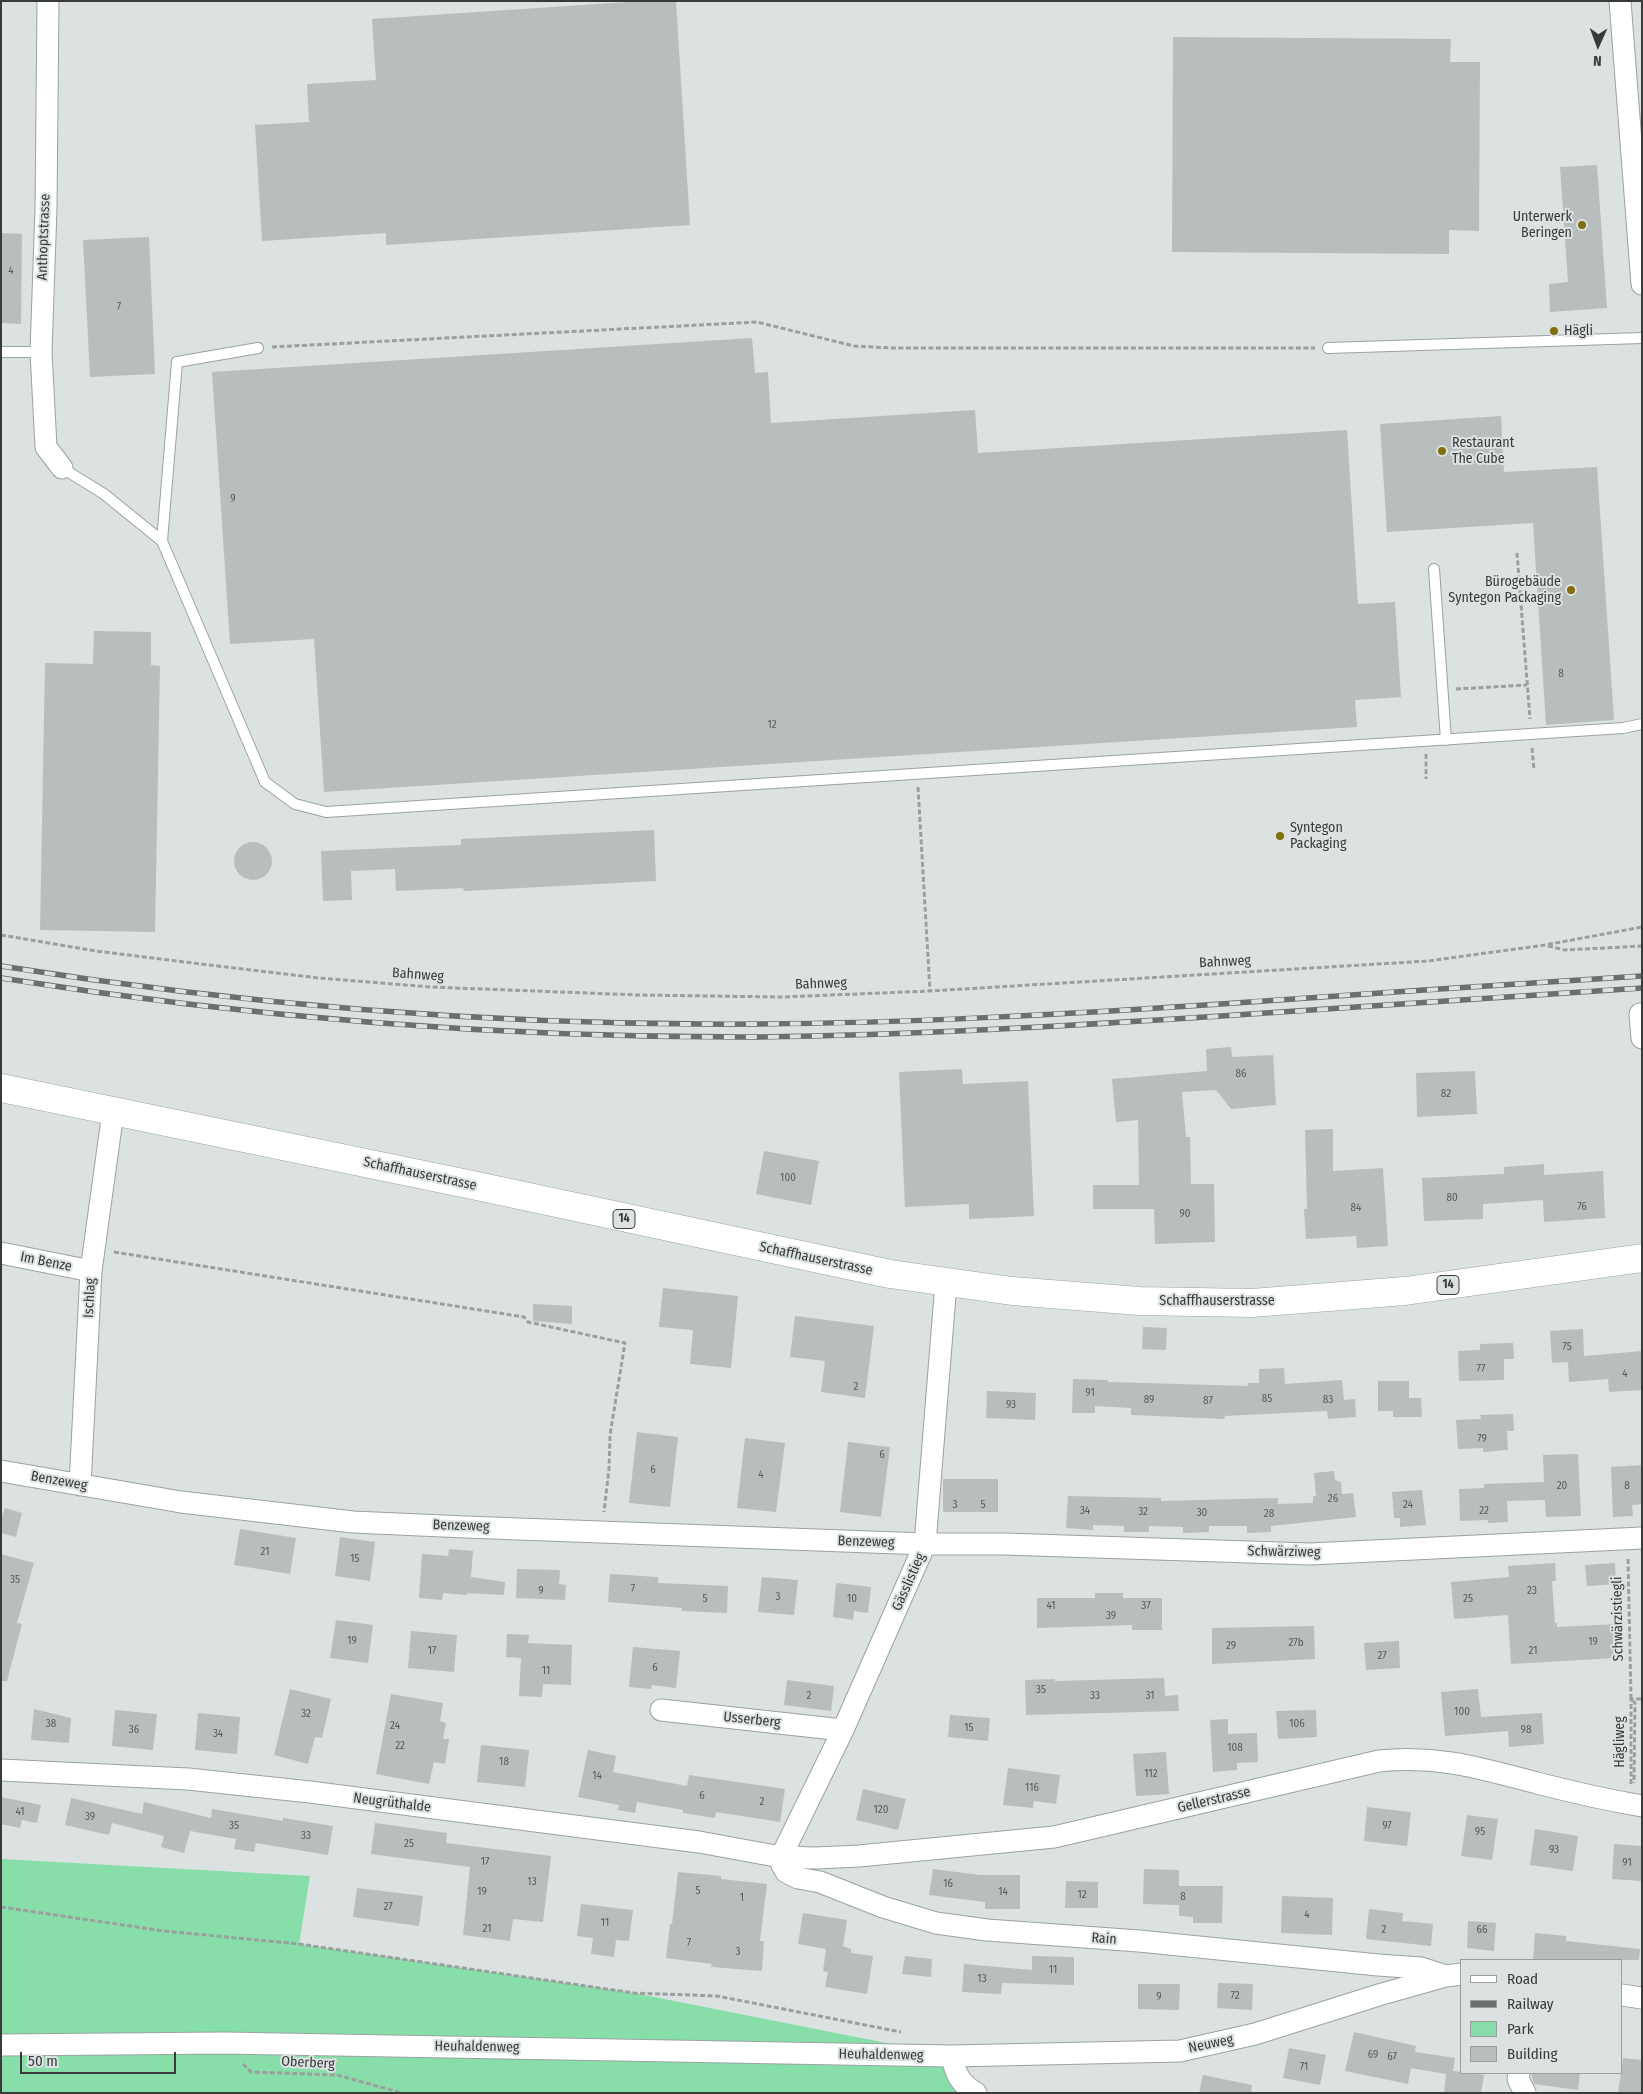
<!DOCTYPE html>
<html>
<head>
<meta charset="utf-8">
<style>
	body { margin:0 }
	#map { position:relative; width:1643px; height:2094px; overflow:hidden; background:#dbe2e1; font-family:"Fira Sans Condensed",sans-serif }
	canvas { display:block }
	.frame { position:absolute; inset:0; border:2px solid #393b3b; pointer-events:none }
	.legend { position:absolute; left:1460px; top:1959px; width:162px; height:115px; box-sizing:border-box; background:#dbe2e1; border:1px solid #9a9f9f; margin:0; padding:6px 9px; list-style:none; font-size:15px; color:#393b3b }
	.legend li { display:flex; align-items:center; gap:10px; height:25px }
	.legend b { width:25px; border:1px solid #9a9f9f }
	.north { position:absolute; left:1573px; top:20px; width:50px; height:50px; -webkit-text-stroke:4px #dbe2e1; paint-order:stroke; rotate:182deg; font-size:14px; font-weight:700; line-height:20px; text-align:center; color:#393b3b }
	.north::after { content:''; display:block; margin:auto; width:18px; height:22px; background:#393b3b; clip-path:polygon(50% 0,100% 100%,50% 72%,0 100%) }
	.scale { position:absolute; left:20px; top:2052px; width:156px; height:22px; box-sizing:border-box; border:2px solid #393b3b; border-top:0; padding-left:6px; font-size:15px; line-height:18px; white-space:nowrap; color:#393b3b; -webkit-text-stroke:4px #dbe2e1; paint-order:stroke }
</style>
</head>
<body>
<div id="map">
<canvas width="1643" height="2094"></canvas>
<div class="frame"></div>
<ul class="legend">
<li><b style="height:6px;background:#fff"></b>Road</li>
<li><b style="height:6px;background:#6b6f6e"></b>Railway</li>
<li><b style="height:14px;background:#87dea9"></b>Park</li>
<li><b style="height:14px;background:#b8bebd"></b>Building</li>
</ul>
<div class="north">N</div>
<div class="scale">50 m</div>
</div>
<script>
const ctx = document.querySelector('canvas').getContext('2d');
ctx.lineJoin = 'round';
function fill(path, color) { ctx.fillStyle = color; ctx.fill(path, 'evenodd'); }
function stroke(path, color, width, dash) { ctx.strokeStyle = color; ctx.lineWidth = width; ctx.lineCap = dash ? 'butt' : 'round'; ctx.setLineDash(dash || []); ctx.stroke(path); }
function drawText(font, color, halo, rows, align = 'center') {
  ctx.font = font + ' "Fira Sans Condensed",sans-serif'; ctx.lineWidth = 4; ctx.setLineDash([]); ctx.textBaseline = 'middle'; ctx.strokeStyle = halo; ctx.fillStyle = color; for (const [text, x, y, turn = 0] of rows) {
    ctx.save(); ctx.translate(x, y); ctx.rotate((+turn || 0) * Math.PI / 180); ctx.textAlign = isNaN(turn) ? turn : align; if (halo) ctx.strokeText(text, 0, 0); ctx.fillText(text, 0, 0); ctx.restore();
  }
}
const green = new Path2D(`
	M1,1859L310,1876L299,1944L634,1993L952,2056L979,2093H1Z`);
const building = new Path2D(`
	M643,1H676L690,225L386,245V233L262,241L255,125L309,122L307,84L376,80L372,19Z
	M1173,37L1451,39L1450,62H1480L1479,231L1449,230V254L1172,252Z
	M1597,165L1607,308L1550,312L1549,284L1568,282L1560,167Z
	M1,233L22,234L21,324L1,323Z
	M149,237L155,374L90,377L83,240Z
	M752,338L755,373L768,372L771,423L975,410L978,453L1347,430L1358,604L1395,602L1401,697L1355,700L1357,727L324,792L314,639L230,644L212,372Z
	M1501,416L1504,472L1597,467L1614,720L1546,725L1533,523L1387,532L1380,424Z
	M94,631L151,632V665L160,666L155,932L40,930L45,663L93,664Z
	M654,830L656,881L464,891L463,888L396,891L395,869L351,871L352,900L323,901L321,851L461,845V839Z
	M234 861a19 19 0 1 1 38 0a19 19 0 1 1-38 0Z
	M1231,1047L1232,1057L1273,1055L1276,1105L1231,1109L1216,1090L1182,1092L1186,1137H1190L1191,1184H1214L1215,1242L1155,1244L1154,1209H1093V1185H1139L1138,1120L1116,1122L1112,1079L1207,1071L1206,1049Z
	M962,1069L963,1084L1028,1081L1034,1216L969,1219V1204L905,1207L899,1072Z
	M1475,1071L1477,1114L1417,1117L1416,1073Z
	M1333,1129V1171L1383,1168L1388,1246L1357,1248L1356,1236L1306,1239L1304,1209H1307L1305,1130Z
	M764,1151L819,1161L811,1205L756,1194Z
	M1544,1164V1175L1603,1171L1605,1218L1544,1222L1543,1200L1483,1204V1219L1424,1221L1422,1178L1504,1174V1167Z
	M663,1288L738,1296L731,1368L690,1364L693,1330L659,1327Z
	M533,1304L572,1306V1324L533,1321Z
	M795,1316L874,1326L865,1398L821,1392L825,1361L790,1357Z
	M1143,1327L1167,1328L1166,1350L1142,1349Z
	M1583,1329L1584,1356L1642,1351V1390L1609,1392L1608,1379L1569,1382L1568,1362L1552,1363L1550,1331Z
	M1513,1343L1514,1359H1504V1380L1459,1381L1458,1351L1480,1350V1344Z
	M1284,1368L1285,1384L1342,1380L1344,1400L1355,1399L1356,1417L1328,1419L1327,1411L1225,1416L1224,1419L1131,1415V1408L1095,1406V1413H1072L1073,1379L1108,1380V1382L1248,1386V1383H1259V1369Z
	M1378,1381H1409V1398H1421L1422,1417H1393V1411H1378Z
	M987,1391L1036,1393L1035,1420L986,1418Z
	M1513,1414L1514,1431H1507L1508,1450L1483,1452V1448L1458,1449L1456,1420L1481,1419L1480,1415Z
	M637,1432L678,1437L670,1507L629,1503Z
	M745,1438L785,1443L776,1512L737,1508Z
	M848,1442L890,1447L881,1517L840,1512Z
	M1578,1454L1581,1516L1546,1517L1545,1500L1507,1501L1508,1522L1488,1523V1520L1460,1521L1459,1489L1484,1488V1484L1544,1482L1543,1455Z
	M1642,1465V1504L1632,1505L1633,1516L1613,1517L1611,1467Z
	M1334,1471L1335,1480L1341,1482L1342,1494L1353,1493L1356,1517L1271,1526V1532L1247,1533V1526H1209V1532L1183,1533V1527L1149,1526V1532H1124V1526L1093,1525V1530L1066,1528L1068,1496L1161,1498V1501L1278,1498V1504L1313,1503V1496H1316L1314,1473Z
	M943,1479H998V1512H943Z
	M1422,1490L1426,1525L1400,1527V1518H1394L1392,1492Z
	M5,1508L22,1513L16,1537L1,1533V1519Z
	M240,1529L296,1538L290,1574L234,1565Z
	M340,1537L375,1542L370,1581L335,1576Z
	M449,1549L473,1551L471,1577L505,1582L504,1595L467,1593V1595L443,1593L442,1600L419,1598L422,1554L448,1556Z
	M1,1554L34,1563L17,1623L22,1624L7,1681H1Z
	M1555,1563L1556,1581H1552L1555,1623H1557V1627L1616,1624L1617,1658L1511,1664L1508,1615L1454,1619L1451,1582L1509,1577L1508,1566Z
	M1615,1563L1616,1584L1587,1586L1585,1565Z
	M517,1569L560,1570L559,1584L566,1585L565,1600L516,1598Z
	M610,1574L658,1577V1583L728,1586L727,1613L682,1611V1608L608,1602Z
	M762,1577L798,1580L794,1615L758,1612Z
	M836,1583L871,1587L868,1613L854,1611L853,1620L833,1617Z
	M1095,1593H1123V1598H1162V1630H1132V1625L1037,1628V1598H1095Z
	M336,1620L373,1625L368,1663L330,1658Z
	M1314,1626L1315,1659L1212,1664V1628Z
	M411,1631L457,1635L454,1672L408,1668Z
	M507,1634L529,1635L528,1643L572,1645L571,1685L543,1684L542,1697L519,1696L521,1658L506,1657Z
	M1399,1641L1400,1668L1366,1670L1364,1643Z
	M633,1647L680,1651L676,1688L652,1685L651,1689L629,1687Z
	M1164,1678L1165,1696L1178,1695L1179,1711L1026,1715L1025,1680L1055,1679V1681Z
	M787,1680L834,1686L831,1711L784,1705Z
	M290,1689L331,1699L322,1738L315,1737L308,1764L274,1755Z
	M1478,1689L1481,1717L1542,1713L1544,1744L1509,1747L1508,1731L1445,1736L1441,1692Z
	M391,1694L443,1703L440,1721L446,1723L443,1739H449L445,1764L434,1762L429,1784L376,1774Z
	M34,1709L71,1718L69,1743L31,1740Z
	M115,1710L157,1714L153,1750L112,1746Z
	M1316,1710L1317,1737L1278,1739L1276,1711Z
	M198,1713L240,1717L237,1754L195,1750Z
	M950,1715L990,1718L988,1741L948,1737Z
	M1228,1719V1734L1257,1733L1258,1762L1237,1763V1770L1213,1772L1210,1720Z
	M481,1745L529,1750L525,1787L477,1782Z
	M588,1750L616,1756L613,1772L687,1786L689,1775L785,1789L780,1822L716,1812L715,1818L683,1813V1810L637,1802L635,1813L618,1810L619,1805L578,1797Z
	M1166,1752L1169,1794L1136,1796L1133,1754Z
	M1008,1768L1060,1775L1056,1804L1034,1801L1033,1808L1003,1805Z
	M863,1789L906,1799L898,1830L856,1820Z
	M1,1797L41,1805L37,1823L22,1820L20,1828L1,1824Z
	M71,1798L142,1814L144,1802L211,1818L212,1809L283,1821V1818L333,1826L328,1855L256,1843L254,1852L234,1849L236,1839L190,1831L184,1853L161,1847L164,1836L112,1823L109,1835L65,1825Z
	M1367,1807L1411,1812L1407,1846L1364,1841Z
	M1467,1815L1498,1819L1492,1860L1461,1856Z
	M375,1823L447,1833L446,1843L551,1856L543,1922L513,1919L510,1941L463,1935L470,1867L371,1854Z
	M1535,1829L1578,1836L1573,1871L1530,1865Z
	M1614,1844L1642,1846V1881L1612,1879Z
	M933,1869L980,1875H1020V1909H985V1902L929,1895Z
	M1144,1869L1179,1870V1886H1223L1222,1923H1193V1917L1179,1916V1905L1143,1904Z
	M678,1872L721,1876V1879L767,1884L760,1941H764L762,1971L711,1967L712,1964L666,1958L670,1924H672Z
	M1066,1881L1098,1882V1908H1065Z
	M357,1888L423,1896L419,1926L353,1917Z
	M1282,1896L1333,1898L1332,1935L1281,1933Z
	M581,1904L633,1910L629,1941L616,1940L614,1957L591,1954L593,1938L577,1936Z
	M1369,1909L1403,1913L1402,1921L1433,1924L1431,1946L1366,1939Z
	M803,1913L847,1920L843,1946L851,1949V1953L873,1956L867,1994L825,1987L828,1972L823,1971L826,1949L798,1944Z
	M1468,1921L1496,1923L1494,1951L1467,1948Z
	M1535,1933L1566,1936V1941L1640,1949L1639,1960H1533Z
	M905,1956L932,1959L931,1977L902,1974Z
	M1032,1956L1074,1957V1985L1002,1983L1001,1994L962,1992L964,1964L1032,1970Z
	M1218,1983L1253,1984L1252,2010L1217,2008Z
	M1138,1984H1180L1179,2010L1138,2009Z
	M1354,2032L1416,2046L1415,2052L1455,2058L1453,2071L1484,2075L1481,2093H1444L1446,2074L1411,2068L1408,2084L1345,2071Z
	M1289,2048L1326,2055L1320,2085L1283,2078Z
	M1623,2058L1642,2060V2093H1618Z
	M1531,2073H1580L1578,2090L1534,2084Z
	M1203,2075L1252,2085L1251,2093H1199Z`);
const path = new Path2D(`
	M272,347L757,322L854,346L892,348H1315
	M1517,553L1530,719
	M1456,689L1527,685
	M1532,748L1534,770
	M1426,754V779
	M918,787L930,991
	M1,935L96,951L209,965L319,978L431,987L638,995L782,997L930,991L1428,961L1545,945L1642,927
	M1548,946L1565,950L1642,946
	M114,1252L524,1317L528,1322L625,1343L610,1435L609,1469L604,1512
	M1628,1559L1631,1699L1635,1703L1634,1783
	M1631,1784V1699H1642
	M1,1907L164,1931L299,1944L634,1993L717,1996L901,2032
	M243,2064L251,2072L337,2075L402,2093`);
const lane = new Path2D(`
	M1328,348L1642,338
	M1,352H41
	M62,468L104,494L162,541L265,782L295,804L326,812L1623,728L1642,724
	M162,541L177,362L258,348
	M1434,569L1446,740`);
const street = new Path2D(`
	M48,1L46,208L41,352L46,447L62,468
	M1620,1L1642,284
	M1640,1014L1642,1038
	M1,1253L91,1271
	M1,1471L181,1502L353,1522L465,1527L925,1544H1004L1310,1554L1642,1538
	M80,1485L91,1271L113,1112
	M661,1710L843,1730
	M1,1770L188,1779L310,1792L699,1842L781,1857L816,1858L859,1856L1054,1837L1379,1761C1439,1755 1480,1768 1537,1783C1572,1792 1607,1800 1642,1806
	M781,1857L782,1865L786,1872L798,1878L820,1882L883,1907L936,1923L987,1930L1139,1941L1378,1965L1421,1968L1446,1976
	M781,1857L843,1730L925,1544L946,1283
	M1622,1995L1642,1998
	M1,2045L224,2043L952,2056L1180,2051L1255,2034L1382,1994L1446,1976L1462,1974
	M952,2056C955,2073 960,2084 976,2093
	M1519,2073L1518,2079L1525,2093`);
const primary = new Path2D(`
	M1,1088L477,1186L890,1274L1012,1291L1139,1301L1252,1303L1405,1291L1642,1258`);
const rail = new Path2D(`
	M1,966C251,1006 505,1026 759,1024C913,1023 1067,1014 1221,1004C1361,994 1502,985 1642,976
	M1,978C252,1018 505,1038 759,1037C913,1035 1067,1026 1221,1016C1361,1007 1502,997 1642,988`);
const markers = [
	[1582,225,5,"#816f0d"],
	[1554,331,5,"#816f0d"],
	[1442,451,5,"#816f0d"],
	[1571,590,5,"#816f0d"],
	[1280,836,5,"#816f0d"]
];
const numberNames = [
	["4",11,271],
	["7",119,307],
	["9",233,499],
	["8",1561,674],
	["12",772,725],
	["86",1241,1074],
	["82",1446,1094],
	["100",788,1178],
	["80",1452,1198],
	["76",1582,1207],
	["84",1356,1208],
	["90",1185,1214],
	["75",1567,1347],
	["77",1481,1369],
	["4",1625,1374],
	["2",856,1387],
	["91",1090,1393],
	["85",1267,1399],
	["89",1149,1400],
	["83",1328,1400],
	["87",1208,1401],
	["93",1011,1405],
	["79",1482,1439],
	["6",882,1455],
	["6",653,1470],
	["4",761,1475],
	["20",1562,1486],
	["8",1627,1486],
	["26",1333,1499],
	["3",955,1505],
	["5",983,1505],
	["24",1408,1505],
	["34",1085,1511],
	["22",1484,1511],
	["32",1143,1512],
	["30",1202,1513],
	["28",1269,1514],
	["21",265,1552],
	["15",355,1559],
	["35",15,1580],
	["7",633,1589],
	["9",541,1591],
	["23",1532,1591],
	["3",778,1597],
	["5",705,1599],
	["10",852,1599],
	["25",1468,1599],
	["41",1051,1606],
	["37",1146,1606],
	["39",1111,1616],
	["19",352,1641],
	["19",1593,1642],
	["27b",1296,1643],
	["29",1231,1646],
	["17",432,1651],
	["21",1533,1651],
	["27",1382,1656],
	["6",655,1668],
	["11",546,1671],
	["35",1041,1690],
	["2",809,1696],
	["33",1095,1696],
	["31",1150,1696],
	["100",1462,1712],
	["32",306,1714],
	["38",51,1724],
	["106",1297,1724],
	["24",395,1726],
	["15",969,1728],
	["36",134,1730],
	["98",1526,1730],
	["34",218,1734],
	["22",400,1746],
	["108",1235,1748],
	["18",504,1762],
	["112",1151,1774],
	["14",597,1776],
	["116",1032,1788],
	["6",702,1796],
	["2",762,1802],
	["120",881,1810],
	["41",20,1812],
	["39",90,1817],
	["35",234,1826],
	["97",1387,1826],
	["95",1480,1832],
	["33",306,1836],
	["25",409,1844],
	["93",1554,1850],
	["17",485,1862],
	["91",1627,1863],
	["13",532,1882],
	["16",948,1884],
	["5",698,1891],
	["19",482,1892],
	["14",1003,1892],
	["12",1082,1895],
	["8",1183,1897],
	["1",742,1898],
	["27",388,1907],
	["4",1307,1915],
	["11",605,1923],
	["21",487,1929],
	["2",1384,1930],
	["66",1482,1930],
	["7",689,1943],
	["3",738,1952],
	["11",1053,1970],
	["13",982,1979],
	["72",1235,1996],
	["9",1159,1997],
	["69",1373,2055],
	["67",1392,2057],
	["71",1304,2067]
];
const shields = [
	[624,1219,22],
	[1448,1285,22]
];
const shieldNames = [
	["14",624,1219],
	["14",1448,1285]
];
const poiNames = [
	["Unterwerk",1572,217,"right"],
	["Beringen",1572,233,"right"],
	["Hägli",1564,331],
	["Restaurant",1452,443],
	["The Cube",1452,459],
	["Bürogebäude",1561,582,"right"],
	["Syntegon Packaging",1561,598,"right"],
	["Syntegon",1290,828],
	["Packaging",1290,844]
];
const streetNames = [
	["Anthoptstrasse",44,237,-88],
	["Bahnweg",1225,962,-3],
	["Bahnweg",418,975,4],
	["Bahnweg",821,984,-2],
	["Schaffhauserstrasse",420,1174,12],
	["Schaffhauserstrasse",816,1259,12],
	["Im Benze",46,1262,11],
	["Ischlag",90,1298,-87],
	["Schaffhauserstrasse",1217,1301],
	["Benzeweg",59,1481,10],
	["Benzeweg",461,1526,2],
	["Benzeweg",866,1542,2],
	["Schwärziweg",1284,1552,1],
	["Gässlistieg",909,1582,-66],
	["Schwärzistiegli",1618,1619,-91],
	["Usserberg",752,1720,6],
	["Hägliweg",1620,1742,-90],
	["Gellerstrasse",1214,1800,-13],
	["Neugrüthalde",392,1803,7],
	["Rain",1104,1939,4],
	["Neuweg",1211,2044,-12],
	["Heuhaldenweg",477,2047,1],
	["Heuhaldenweg",881,2055,1],
	["Oberberg",308,2063,3]
];
fill(green, '#87dea9');
fill(building, '#b8bebd');
stroke(lane, '#9ba2a2', 12);
stroke(street, '#9ba2a2', 23);
stroke(primary, '#9ba2a2', 29);
stroke(path, '#9ba09f', 3, [5, 2.5]);
stroke(lane, '#fff', 10);
stroke(street, '#fff', 21);
stroke(primary, '#fff', 28);
stroke(rail, '#6b6f6e', 5.5);
stroke(rail, '#dbe2e1', 4, [11]);
for (const [x, y, r, color] of markers) { const dot = new Path2D(); dot.arc(x, y, r, 0, 2 * Math.PI); ctx.fillStyle = color; ctx.fill(dot); stroke(dot, '#dbe2e1', 2); }
drawText('11px', '#595c5c', null, numberNames);
for (const [x, y, w] of shields) { const box = new Path2D(); box.roundRect(x - w / 2, y - 9.5, w, 19, 4); ctx.fillStyle = '#dbe2e1'; ctx.fill(box); stroke(box, '#393b3b', 1); }
drawText('bold 12px', '#393b3b', null, shieldNames);
drawText('14px', '#393b3b', '#dbe2e1', poiNames, 'left');
drawText('14px', '#393b3b', '#dbe2e1', streetNames);
</script>
</body>
</html>
